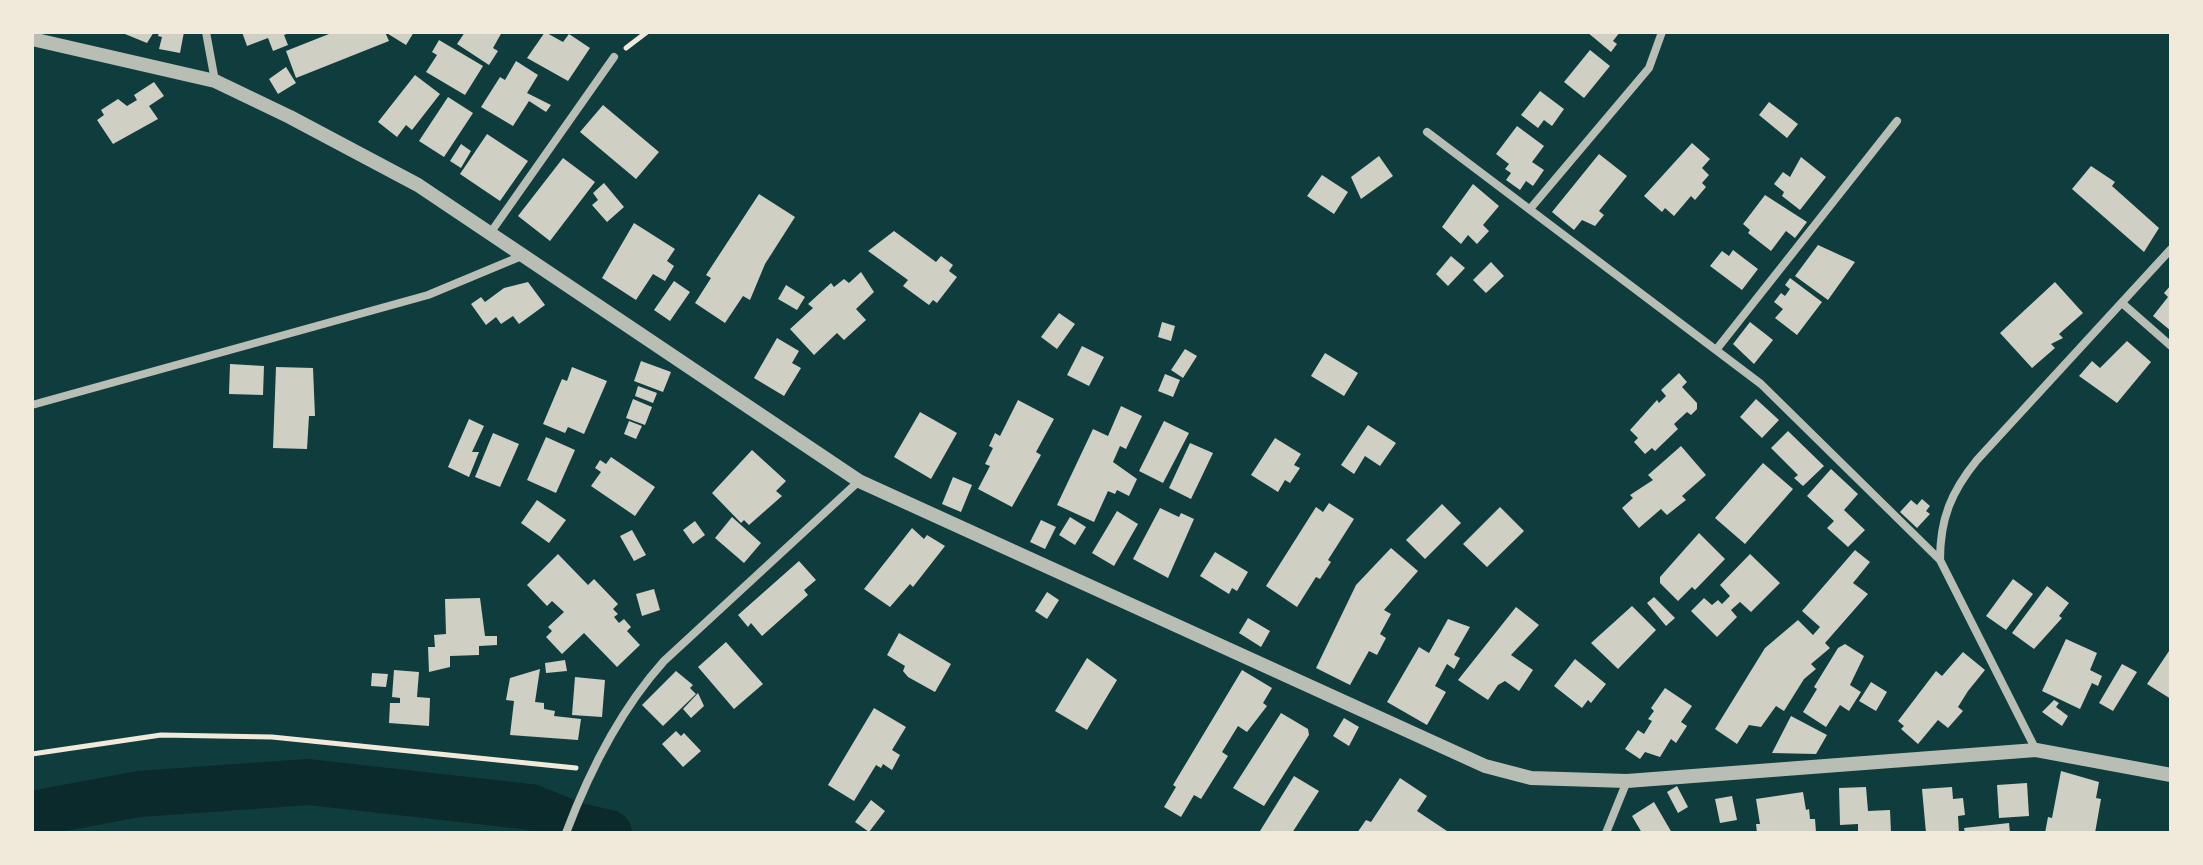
<!DOCTYPE html>
<html>
<head>
<meta charset="utf-8">
<style>
	body { margin:0 }
	#map { position:relative; width:2203px; height:865px; overflow:hidden; background:#0f3d3e; font-family:"PT Serif",serif }
	canvas { display:block }
	.frame { position:absolute; inset:0; border:34px solid #f1e9da; pointer-events:none }
</style>
</head>
<body>
<div id="map">
<canvas width="2203" height="865"></canvas>
<div class="frame"></div>
</div>
<script>
const ctx = document.querySelector('canvas').getContext('2d');
ctx.lineJoin = 'round';
function stroke(path, color, width, dash) { ctx.strokeStyle = color; ctx.lineWidth = width; ctx.lineCap = dash ? 'butt' : 'round'; ctx.setLineDash(dash || []); ctx.stroke(path); }
function fill(path, color) { ctx.fillStyle = color; ctx.fill(path, 'evenodd'); }
const river = new Path2D(`
	M32,814L139,794L308,782L531,807L578,826L609,833`);
const building = new Path2D(`
	M120,32H154L147,43Z
	M159,32H184L180,53L159,49L162,37L158,36Z
	M242,32H292L284,35L288,45L273,51L268,38L247,46Z
	M334,32H385L389,41L296,78L286,51Z
	M385,32H414L406,45Z
	M465,32H502L493,48L498,51L489,65L457,44Z
	M545,32L563,42L569,34L590,48L568,81L527,58Z
	M1587,32H1620L1613,41L1617,44L1611,52Z
	M439,40L483,66L465,95L426,72L437,55L432,52Z
	M1590,50L1610,66L1584,98L1564,82Z
	M516,61L538,75L527,93L551,105L546,112L529,101L513,126L481,107L500,77L505,80Z
	M286,67L296,83L278,94L269,79Z
	M415,75L440,94L412,130L406,125L397,137L378,122Z
	M154,82L164,96L149,106L158,119L113,144L97,120L104,115L101,110L118,99L127,106L137,100L134,95Z
	M1540,91L1564,109L1552,126L1544,120L1538,128L1521,115Z
	M448,97L473,113L444,157L419,141Z
	M1769,102L1798,124L1787,138L1759,115Z
	M603,105L659,152L636,179L580,132Z
	M1517,126L1544,146L1532,162L1544,170L1533,186L1526,181L1520,190L1506,180L1511,173L1505,169L1509,164L1496,154Z
	M487,134L528,161L500,201L460,174Z
	M1692,143L1710,159L1702,168L1709,175L1702,183L1706,187L1695,200L1691,196L1674,216L1665,208L1662,212L1644,196Z
	M461,144L471,151L461,168L450,161Z
	M1599,154L1627,176L1599,211L1604,215L1595,226L1582,220L1574,230L1552,212Z
	M1379,156L1393,176L1361,199L1351,177Z
	M1801,157L1826,177L1800,210L1782,196L1784,192L1774,184L1783,172L1790,177Z
	M563,158L595,182L550,241L518,216Z
	M2091,166L2115,182L2112,186L2159,228L2144,252L2072,189Z
	M1322,175L1348,192L1334,214L1307,196Z
	M604,183L624,207L607,222L592,205L598,200L593,193Z
	M1473,184L1499,206L1483,225L1489,231L1477,244L1468,235L1461,244L1442,227Z
	M759,194L795,217L765,264L750,300L743,296L725,323L695,303L711,278L706,275Z
	M1765,195L1807,222L1795,238L1786,231L1771,251L1748,233L1750,230L1743,224Z
	M634,223L675,249L667,261L674,266L665,281L653,274L636,300L602,278Z
	M894,231L936,262L941,256L953,265L949,271L957,277L937,303L933,300L929,305L903,286L908,280L868,251Z
	M1818,245L1855,262L1828,300L1795,276Z
	M1733,250L1758,269L1742,290L1710,266L1722,251L1729,256Z
	M1451,256L1465,268L1448,286L1436,274Z
	M1491,262L1504,276L1486,293L1473,280Z
	M861,272L874,292L856,309L866,320L844,340L837,333L814,355L790,329L813,308L808,304L831,283L834,287L844,279L849,283Z
	M1790,278L1822,302L1797,335L1775,318L1783,309L1774,302L1781,293L1785,296L1790,289L1785,285Z
	M674,281L690,292L670,321L654,310Z
	M528,282L545,305L519,324L513,316L501,324L496,317L486,325L471,304L481,297L485,302L504,288Z
	M2055,282L2083,313L2059,334L2063,338L2051,344L2055,348L2032,368L2000,333Z
	M786,285L805,297L797,310L778,299Z
	M2171,285V331L2153,316L2168,297L2164,293Z
	M1059,313L1075,324L1057,349L1041,337Z
	M1162,322L1175,326L1171,341L1158,337Z
	M1750,322L1773,340L1754,364L1733,344Z
	M777,338L799,351L792,363L801,368L784,396L754,378Z
	M2127,341L2151,362L2117,403L2079,376L2092,361L2100,368Z
	M1082,346L1104,357L1089,386L1067,375Z
	M1185,349L1197,356L1183,378L1171,370Z
	M1325,353L1358,373L1344,396L1311,376Z
	M641,361L671,372L663,392L634,381Z
	M230,364L264,366L263,395L229,394Z
	M276,367L313,368L315,416H309L307,449L273,448Z
	M572,367L607,381L584,434L568,427L565,433L543,424L562,379L567,381Z
	M1679,373L1687,382L1682,387L1697,403V409L1691,415L1687,412L1674,424L1678,429L1655,451L1652,448L1645,454L1634,442L1638,438L1630,430L1657,400L1659,403L1666,396L1661,390Z
	M1165,374L1180,380L1173,397L1158,391Z
	M638,386L657,393L653,403L635,396Z
	M633,399L652,407L645,425L626,418Z
	M1756,399L1779,420L1762,438L1740,417Z
	M1018,400L1054,419L1036,452L1041,455L1012,507L978,489L990,466L985,464L993,448L989,446L995,433L1000,436Z
	M1121,406L1142,416L1126,449L1120,446L1113,462L1137,479L1129,496L1117,490L1115,494L1108,491L1094,522L1057,505L1093,429L1108,436Z
	M920,412L957,433L931,479L894,457Z
	M469,419L484,426L472,452H479L469,477L448,467Z
	M629,421L642,426L636,439L624,434Z
	M1164,421L1189,433L1163,483L1139,471Z
	M1368,425L1396,443L1380,466L1365,456L1354,474L1341,465Z
	M1788,431L1824,466L1803,486L1794,478L1798,475L1771,448Z
	M493,433L519,444L500,487L475,477Z
	M546,437L575,450L556,493L527,480Z
	M1275,438L1301,454L1294,465L1300,468L1290,483L1285,480L1278,492L1251,475Z
	M1190,443L1213,453L1191,499L1169,488Z
	M1681,446L1706,475L1682,496L1686,500L1667,515L1661,509L1639,528L1622,508L1633,498L1630,495L1653,480L1648,475Z
	M752,450L786,481L776,491L782,496L749,525L744,520L741,523L712,493Z
	M611,457L655,487L635,516L591,486L601,472L595,468L600,460L606,464Z
	M1763,463L1793,489L1745,544L1715,518Z
	M1831,469L1858,494L1844,510L1865,530L1848,547L1827,528L1834,521L1807,496Z
	M953,477L972,485L961,512L942,504Z
	M1922,499L1930,506L1926,511L1930,514L1917,528L1900,512L1911,500L1917,505Z
	M537,500L566,520L549,543L521,523Z
	M1329,503L1354,519L1328,560L1331,562L1320,579L1316,577L1297,607L1266,586L1316,507L1323,512Z
	M1442,504L1461,523L1425,559L1406,540Z
	M1500,507L1524,531L1487,567L1463,544Z
	M1160,508L1179,517L1181,513L1194,519L1168,578L1133,559Z
	M1117,511L1138,524L1114,566L1092,553Z
	M732,517L761,543L744,563L715,538Z
	M1070,517L1086,527L1075,545L1059,535Z
	M1041,520L1056,527L1045,549L1030,542Z
	M695,521L705,535L693,544L683,530Z
	M912,528L924,539L927,535L945,546L913,587L910,584L890,607L864,589Z
	M632,530L646,555L634,561L620,536Z
	M1699,533L1725,559L1695,590L1692,587L1678,601L1660,583V577Z
	M1391,548L1418,571L1384,610L1391,614L1380,634L1386,638L1377,655L1369,651L1350,685L1316,668L1356,585Z
	M1855,550L1870,562L1853,583L1868,594L1825,643L1830,648L1811,664L1816,669L1804,679L1784,711L1776,706L1761,727L1749,725L1737,744L1715,729L1765,648L1798,620L1813,635L1820,627L1802,611Z
	M1215,552L1248,572L1237,591L1232,588L1229,594L1200,576Z
	M558,554L588,585L594,579L618,604L613,609L618,614L614,617L619,623L624,619L631,627L627,631L640,645L617,667L584,633L562,654L546,637L552,631L548,627L564,612L552,601L547,606L527,585Z
	M1750,554L1780,583L1751,612L1740,602L1731,610L1737,617L1717,637L1691,611L1704,598L1712,605L1718,600L1722,604L1730,596L1720,585Z
	M799,561L816,580L804,590L808,595L762,636L751,623L748,627L738,615Z
	M2013,579L2033,594L2006,630L1986,616Z
	M2047,586L2069,603L2059,616L2062,618L2034,649L2012,633Z
	M654,589L660,610L642,616L636,594Z
	M1047,592L1059,600L1047,619L1035,611Z
	M1654,597L1675,618L1666,626L1647,603Z
	M480,598L485,636H497V645L479,646V655L450,656V667L429,672L428,647H435L434,635L446,634L445,599Z
	M1632,606L1656,630L1618,669L1591,643Z
	M1516,607L1539,625L1511,655L1533,670L1519,691L1505,681L1498,685L1488,700L1458,680Z
	M1248,618L1270,631L1261,647L1239,633Z
	M1448,619L1470,627L1454,655L1460,658L1454,669L1447,664L1435,686L1446,692L1427,725L1387,702L1419,647L1429,653Z
	M899,633L951,664L935,692L908,677L903,671L905,666L887,655Z
	M2066,639L2097,653L2090,670L2102,676L2098,686L2092,683L2080,709L2042,691Z
	M726,642L763,684L734,709L698,667Z
	M1845,644L1864,656L1850,685L1861,692L1849,711L1840,705L1826,727L1803,712L1817,689L1814,687L1838,648Z
	M2171,648V699L2147,684Z
	M1963,652L1985,670L1968,691L1958,707L1963,711L1948,728L1938,720L1918,744L1901,729L1904,726L1898,721L1936,671L1942,676Z
	M1087,658L1117,680L1087,730L1055,711Z
	M1575,659L1606,684L1591,703L1588,700L1582,708L1554,686Z
	M565,660L567,671L546,673L545,663Z
	M2122,664L2137,672L2113,711L2099,703Z
	M540,669L535,702L544,703V709L555,711L554,716L581,719L578,740L510,735L514,701L506,700L510,678Z
	M394,670L419,672L417,697L430,698L429,726L389,723L390,703H400V698L392,697Z
	M1242,670L1272,688L1263,703L1267,706L1247,732L1238,726L1222,752L1228,756L1201,799L1194,795L1181,817L1164,807L1176,787L1173,785Z
	M676,671L693,685L690,688L696,694L663,726L642,705Z
	M372,673L388,674L386,687L371,686Z
	M575,677L605,680L602,717L572,715Z
	M1871,682L1887,692L1876,711L1859,701Z
	M1665,688L1692,706L1681,722L1687,726L1676,743L1671,739L1660,757L1645,752L1640,759L1625,749L1638,730L1644,734L1652,721L1648,719L1654,711L1651,708Z
	M698,693L704,706L691,718L683,709Z
	M2054,700L2059,703L2056,707L2068,716L2062,726L2042,712Z
	M874,708L906,727L892,750L900,755L892,770L883,764L881,768L876,765L854,801L828,785Z
	M1281,713L1308,729L1309,735L1264,806L1233,788Z
	M1791,716L1827,735L1816,754L1772,753Z
	M1344,718L1359,727L1349,746L1333,736Z
	M676,731L681,736L684,733L701,751L683,767L662,744Z
	M2061,771L2099,782L2096,798L2101,799L2095,833H2045L2048,817L2052,818Z
	M1294,776L1319,791L1292,833H1263L1260,831Z
	M1400,778L1427,796L1417,811L1450,833H1357L1366,820L1371,822Z
	M2027,783L2029,816L1999,818L1997,785Z
	M1677,786L1688,807L1678,813L1667,792Z
	M1866,787L1868,811L1890,810L1891,833H1858V824L1840,825L1839,788Z
	M1952,787L1953,799L1963,798L1965,815L1958,816L1959,833H1926L1922,789Z
	M1803,792L1806,810L1809,809L1810,819H1815L1816,832L1757,833L1756,824H1760L1756,799Z
	M1732,796L1737,820L1720,823L1715,799Z
	M871,800L885,811L869,832L855,822Z
	M1654,802L1672,833H1642L1632,816Z
	M2009,823L2010,833H1965L1964,828Z`);
const path = new Path2D(`
	M626,48L647,32
	M32,754L161,735L272,737L576,768`);
const minor = new Path2D(`
	M206,32L215,81
	M1427,132L1761,384L1940,560
	M1530,209L1649,68L1662,32
	M491,232L614,57
	M2122,303L2171,346
	M1716,350L1897,121
	M32,405L428,295L524,255
	M2036,750L1940,560C1940,519 1951,492 1977,460L2171,249
	M566,833C589,772 620,710 664,661L859,481
	M1606,833L1627,781`);
const tertiary = new Path2D(`
	M32,39L215,81L290,117L418,185L859,481L1485,766L1531,778L1627,781L2036,750L2171,775`);
stroke(river, '#0a2a2b', 46);
fill(building, '#cfcfc3');
stroke(path, '#f1e9da', 5);
stroke(minor, '#b8beb3', 8);
stroke(tertiary, '#b8beb3', 14);
</script>
</body>
</html>
